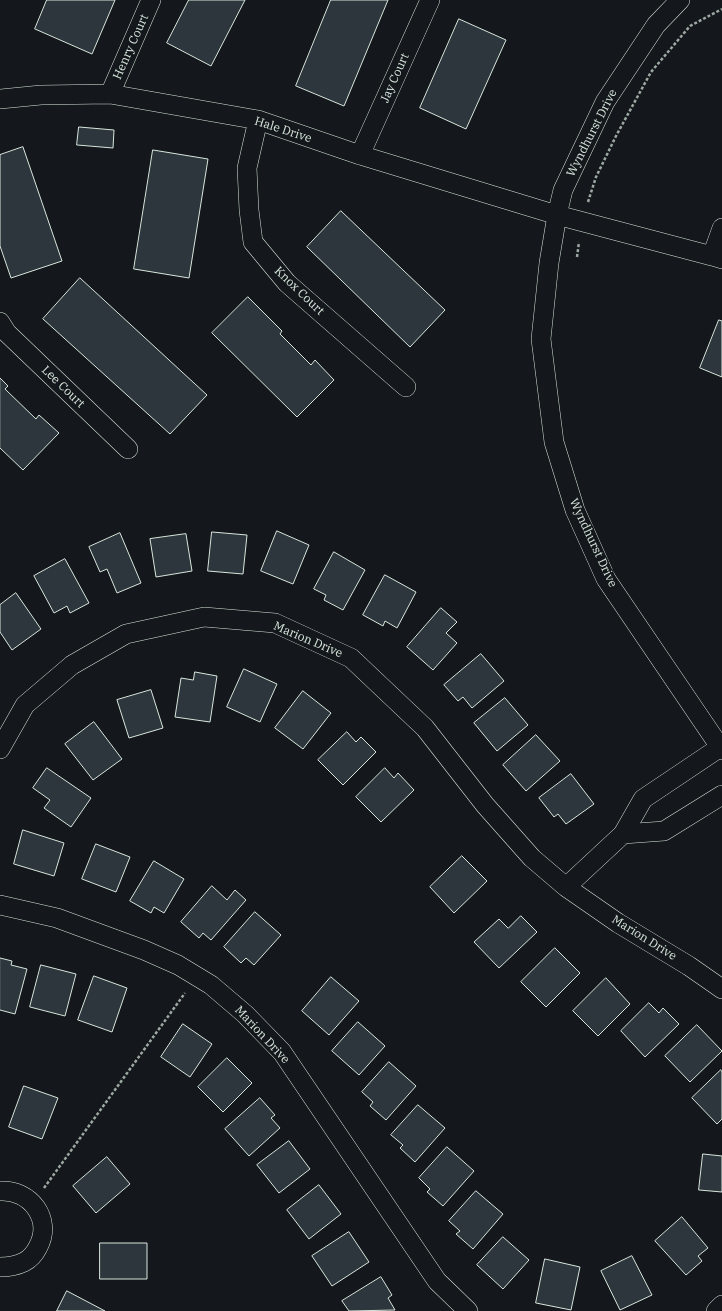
<!DOCTYPE html>
<html>
<head>
<meta charset="utf-8">
<style>
	body { margin:0 }
	canvas { display:block; background:#14181c }
</style>
</head>
<body>
<canvas width="722" height="1311"></canvas>
<script>
const ctx = document.querySelector('canvas').getContext('2d');
ctx.lineJoin = 'round';
function fill(path, color) { ctx.fillStyle = color; ctx.fill(path, 'evenodd'); }
function stroke(path, color, width, dash) { ctx.strokeStyle = color; ctx.lineWidth = width; ctx.lineCap = dash ? 'butt' : 'round'; ctx.setLineDash(dash || []); ctx.stroke(path); }
function drawText(font, color, halo, rows, align = 'center') {
  ctx.font = font + ' "IBM Plex Serif",serif'; ctx.lineWidth = 3; ctx.setLineDash([]); ctx.textBaseline = 'middle'; ctx.strokeStyle = halo; ctx.fillStyle = color; for (const [text, x, y, turn = 0] of rows) {
    ctx.save(); ctx.translate(x, y); ctx.rotate((+turn || 0) * Math.PI / 180); ctx.textAlign = isNaN(turn) ? turn : align; if (halo) ctx.strokeText(text, 0, 0); ctx.fillText(text, 0, 0); ctx.restore();
  }
}
const building = new Path2D(`
	M47,0H115L92,54L35,29Z
	M189,0H245L211,66L167,43Z
	M331,0H388L344,106L296,86Z
	M459,19L506,40L466,129L420,108Z
	M79,127L114,130L113,148L77,145Z
	M23,147L62,261L11,278L0,246V155Z
	M153,150L208,159L189,278L134,269Z
	M341,211L445,310L410,347L307,247Z
	M80,278L207,395L170,434L43,319Z
	M248,297L282,331L280,334L311,365L315,360L334,380L297,417L212,333Z
	M719,320L722,321V377L700,368Z
	M0,378L8,386L5,389L36,419L39,415L59,433L23,470L0,448Z
	M277,531L309,545L293,584L261,571Z
	M212,532L247,535L243,574L208,571Z
	M120,533L141,583L117,593L107,569L100,572L89,547Z
	M186,534L192,571L156,577L150,539Z
	M334,552L365,570L343,610L324,600L326,595L314,589Z
	M65,559L89,603L70,613L67,606L54,613L34,576Z
	M385,575L416,592L397,628L385,621L383,626L363,615Z
	M16,593L41,629L12,650L0,632V605Z
	M441,608L457,622L446,633L457,643L433,670L407,647Z
	M481,654L504,681L472,708L463,697L458,701L444,685Z
	M244,669L277,684L260,722L227,707Z
	M195,672L217,676L210,722L175,717L181,678L193,680Z
	M151,690L163,728L129,738L117,700Z
	M303,691L331,713L303,749L275,728Z
	M505,698L528,725L497,751L474,723Z
	M94,722L122,759L93,780L65,744Z
	M347,732L356,742L361,737L376,752L343,785L318,760Z
	M536,735L560,761L526,791L503,765Z
	M47,768L91,798L71,827L44,808L50,800L33,788Z
	M385,768L394,778L398,773L414,790L381,822L356,797Z
	M571,774L594,804L566,824L558,814L554,817L539,798Z
	M23,830L64,843L54,876L14,864Z
	M96,844L130,857L116,892L82,879Z
	M462,856L487,881L454,913L430,887Z
	M154,861L184,879L164,913L154,907L151,913L130,901Z
	M212,886L227,900L235,890L246,900L211,940L203,933L199,938L181,922Z
	M255,912L281,935L254,965L246,958L241,963L224,947Z
	M521,916L537,932L499,968L474,942L499,919L508,928Z
	M555,948L580,973L546,1007L521,982Z
	M0,958L12,961L11,965L27,969L15,1014L0,1010Z
	M41,965L76,974L65,1016L30,1007Z
	M94,976L127,988L112,1032L78,1020Z
	M331,977L359,1001L329,1035L302,1011Z
	M606,978L630,1004L598,1036L573,1011Z
	M649,1003L659,1013L663,1008L679,1024L645,1057L621,1031Z
	M358,1022L385,1046L359,1075L332,1051Z
	M183,1024L212,1044L190,1077L161,1057Z
	M697,1025L722,1051L690,1082L665,1056Z
	M227,1058L252,1083L223,1112L198,1087Z
	M389,1062L416,1086L386,1120L370,1106L373,1102L362,1092Z
	M721,1070L722,1072V1119L717,1124L692,1098Z
	M24,1086L58,1098L42,1139L9,1127Z
	M260,1098L275,1115L271,1118L280,1128L249,1156L225,1129Z
	M418,1105L445,1128L415,1162L400,1148L403,1145L391,1135Z
	M289,1141L310,1169L279,1193L257,1165Z
	M447,1147L474,1171L443,1206L427,1192L430,1189L419,1178Z
	M703,1154L722,1156V1192L699,1190Z
	M107,1157L130,1184L96,1213L73,1186Z
	M319,1185L341,1214L309,1239L287,1210Z
	M476,1191L503,1214L473,1249L456,1234L460,1231L449,1221Z
	M682,1217L708,1248L698,1256L702,1261L686,1275L655,1241Z
	M349,1232L369,1262L332,1286L312,1256Z
	M503,1237L529,1260L503,1289L477,1265Z
	M100,1243H147V1279H100Z
	M632,1256L652,1295L620,1310L601,1271Z
	M545,1259L580,1267L571,1310L536,1303Z
	M381,1277L392,1295L388,1298L395,1310L349,1311L342,1301Z
	M67,1291L105,1311H57Z`);
const path = new Path2D(`
	M588,202L596,177L616,136L651,72L690,26L722,9
	M577,257L579,242
	M44,1188L185,993`);
const street = new Path2D(`
	M680,0L656,25L605,102L563,190L557,215L549,263L541,339L554,442L575,510L606,579L722,750
	M110,94L151,0
	M0,99L41,95L110,94L258,120L360,155L557,215L712,256
	M258,120L247,168L249,210L253,242L287,283L406,387
	M360,155L430,0
	M722,228L712,256L722,259
	M0,322L7,333L128,449
	M722,746L643,799L623,834L664,831L722,795
	M0,749L25,705L72,665L126,634L204,617L275,623L351,658L425,728L485,805L532,858L566,887L618,923L689,966L722,989
	M566,887L623,834
	M0,905L57,918L144,950L178,965L211,985L245,1014L282,1052L437,1281L468,1311
	M0,1191C30,1189 53,1219 38,1247C35,1253 30,1259 24,1262C16,1266 9,1267 0,1267
	M716,1311L722,1305`);
const streetNames = [
	["Henry Court",131,47,-66],
	["Jay Court",395,78,-66],
	["Hale Drive",283,130,18],
	["Wyndhurst Drive",592,133,-63],
	["Knox Court",299,291,44],
	["Lee Court",63,387,44],
	["Wyndhurst Drive",593,543,65],
	["Marion Drive",308,640,23],
	["Marion Drive",644,938,32],
	["Marion Drive",262,1035,47]
];
fill(building, '#2c363c');
stroke(building, '#d8e6dc', 1);
stroke(street, '#d8e6dc', 20);
stroke(path, '#9da8a2', 2.5, [3, 2]);
stroke(street, '#14181c', 19);
drawText('12px', '#d8e6dc', '#14181c', streetNames);
</script>
</body>
</html>
